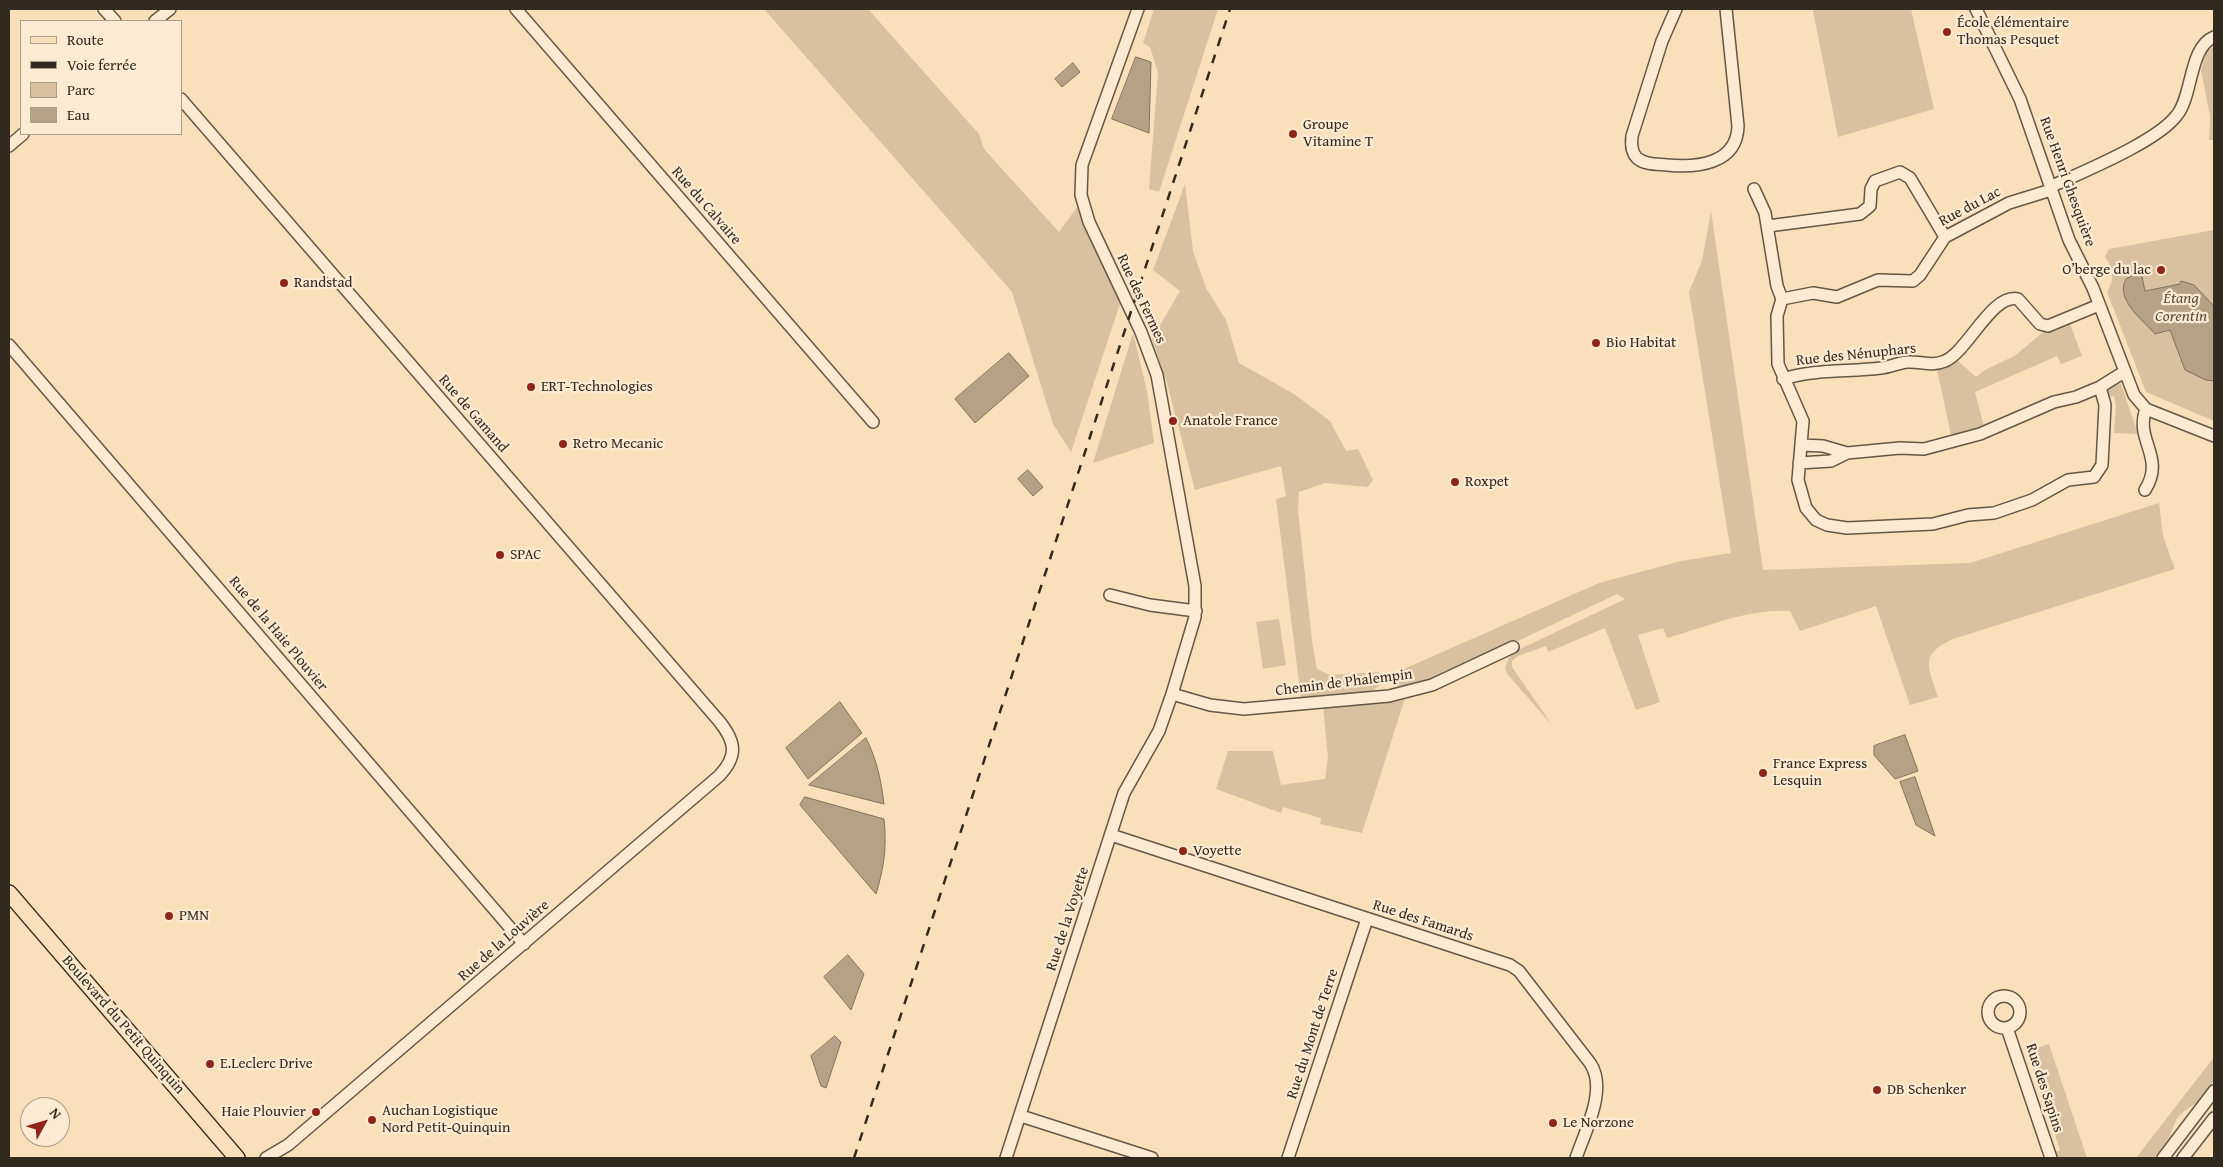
<!DOCTYPE html>
<html>
<head>
<meta charset="utf-8">
<style>
	body { margin:0 }
	#map { position:relative; width:2223px; height:1167px; overflow:hidden; background:#fadfbb; font-family:"Gentium Book Plus",serif }
	canvas { display:block }
	.frame { position:absolute; inset:0; border:10px solid #322a1f; pointer-events:none }
	.legend { position:absolute; left:20px; top:20px; width:162px; height:115px; box-sizing:border-box; background:#fcead3; border:1px solid #ab9d8b; margin:0; padding:6px 9px; list-style:none; font-size:15px; color:#322a1f }
	.legend li { display:flex; align-items:center; gap:10px; height:25px }
	.legend b { width:25px; border:1px solid #ab9d8b }
	.north { position:absolute; left:20px; top:1097px; width:50px; height:50px; box-sizing:border-box; background:#fcead3; border:1px solid #ab9d8b; border-radius:50%; rotate:51deg; font-size:14px; font-weight:700; line-height:20px; text-align:center; color:#322a1f }
	.north::after { content:''; display:block; margin:auto; width:18px; height:22px; background:#8f2418; clip-path:polygon(50% 0,100% 100%,50% 72%,0 100%) }
</style>
</head>
<body>
<div id="map">
<canvas width="2223" height="1167"></canvas>
<div class="frame"></div>
<ul class="legend">
<li><b style="height:6px;background:#fadfbb"></b>Route</li>
<li><b style="height:6px;background:#322a1f"></b>Voie ferrée</li>
<li><b style="height:14px;background:#d8c0a0"></b>Parc</li>
<li><b style="height:14px;background:#b6a186"></b>Eau</li>
</ul>
<div class="north">N</div>
</div>
<script>
const ctx = document.querySelector('canvas').getContext('2d');
ctx.lineJoin = 'round';
function fill(path, color) { ctx.fillStyle = color; ctx.fill(path, 'evenodd'); }
function stroke(path, color, width, dash) { ctx.strokeStyle = color; ctx.lineWidth = width; ctx.lineCap = dash ? 'butt' : 'round'; ctx.setLineDash(dash || []); ctx.stroke(path); }
function drawText(font, color, halo, rows, align = 'center') {
  ctx.font = font + ' "Gentium Book Plus",serif'; ctx.lineWidth = 4.5; ctx.setLineDash([]); ctx.textBaseline = 'middle'; ctx.strokeStyle = halo; ctx.fillStyle = color; for (const [text, x, y, turn = 0] of rows) {
    ctx.save(); ctx.translate(x, y); ctx.rotate((+turn || 0) * Math.PI / 180); ctx.textAlign = isNaN(turn) ? turn : align; if (halo) ctx.strokeText(text, 0, 0); ctx.fillText(text, 0, 0); ctx.restore();
  }
}
const green = new Path2D(`
	M764,9H868L979,134L984,149L1059,232L1078,206L1120,304L1071,452L1053,424L1012,292Z
	M1154,9H1218L1159,192L1149,189L1158,73L1150,47L1143,43Z
	M1815,9H1911L1934,109L1838,137L1813,11Z
	M2214,47V140H2209L2210,116L2201,70L2207,50Z
	M1185,184L1193,251L1206,288L1226,320L1239,363L1294,394L1330,421L1346,451L1358,449L1373,480L1368,487L1325,483L1299,492L1298,510L1312,641L1317,669L1330,675L1378,672L1383,677L1379,686L1369,693L1301,698L1276,499L1286,496L1281,466L1195,490L1167,383L1152,339L1180,291L1153,270Z
	M1711,211L1763,570L1970,563L2159,503L2163,536L2175,569L1953,639C1918,655 1929,667 1938,697L1910,705L1876,606L1800,631L1790,611C1749,608 1706,627 1667,638L1663,628L1638,635L1660,702L1636,710L1605,628L1548,652L1546,646L1518,656L1512,661V667L1552,725L1508,675L1505,668L1509,658L1516,651L1625,599L1617,594L1440,678L1399,687L1395,680L1397,672L1599,583L1681,561L1731,553L1689,292L1702,261Z
	M2214,230V421L2146,392L2107,292C2115,280 2114,268 2105,257L2109,249Z
	M2070,324L2082,356L2061,364L2057,356L1975,392L1984,426L1972,431L1951,435L1937,370L1948,366L1957,360L1976,377L1985,370L2016,355L2043,332L2055,331Z
	M1133,333L1147,391L1154,443L1093,463Z
	M2114,382L2121,384L2138,434L2114,433L2116,406L2114,396L2107,398V389Z
	M1279,619L1286,665L1263,669L1256,622Z
	M1405,698L1362,833L1320,824L1321,818L1283,807L1281,813L1216,789L1228,751H1273L1281,785L1325,779L1328,758L1323,706Z
	M2049,1044L2087,1158H2058L2056,1152L2060,1150L2027,1051Z
	M2214,1057V1080L2199,1101L2183,1112L2176,1120L2169,1138L2154,1158H2136Z`);
const water = new Path2D(`
	M1136,57L1151,62L1149,133L1112,119Z
	M1073,63L1080,72L1062,87L1055,79Z
	M2141,272L2145,291L2180,284L2181,281L2194,285L2214,306V381L2206,380L2185,370L2170,330L2155,334C2144,321 2114,299 2126,279Z
	M1009,353L1029,376L975,423L955,399Z
	M1028,470L1043,487L1033,496L1018,479Z
	M840,702L862,733L808,779L786,748Z
	M1905,735L1918,771L1895,779L1874,755V746Z
	M866,738C877,760 881,780 884,804L809,785Z
	M1915,777L1935,836L1916,825L1900,782Z
	M805,797L884,819C887,846 884,868 876,894L800,805Z
	M848,955L864,974L851,1010L824,977Z
	M835,1036L841,1042L826,1088L821,1086L811,1056Z`);
const minor = new Path2D(`
	M104,9L115,21
	M516,9L873,422
	M1676,9L1662,41L1632,136C1631,144 1631,152 1637,158C1645,165 1657,164 1667,165C1697,168 1737,164 1738,126L1726,9
	M1976,9L2020,99L2069,240L2093,288L2134,395L2146,409L2214,436
	M155,21L170,9
	M181,99L719,721C736,742 738,756 719,776L288,1145L266,1158
	M9,146L23,134
	M2050,187C2082,172 2157,142 2177,115C2193,95 2189,47 2214,37
	M1754,189L1765,213L1777,286L1782,299
	M1768,226L1860,214L1870,206L1871,189L1875,181L1900,172L1910,178L1945,237
	M1782,299L1777,316L1778,364L1803,421L1798,480L1806,508L1816,520L1827,525L1847,528L1933,524L1968,515L1994,513L2032,500L2068,480L2094,477L2102,465L2105,405L2100,387
	M1782,299L1813,293L1837,297L1878,280L1913,281L1920,275L1945,237L2009,203L2051,190
	M9,345L524,944
	M1783,379C1813,369 1849,372 1881,368C1890,367 1898,363 1907,362C1920,361 1932,367 1945,361C1968,351 1992,293 2018,299L2040,324L2048,326L2099,305
	M1802,445L1823,446L1847,453L1900,448L1924,449L1980,434L2054,402L2076,397L2100,387L2124,372
	M1799,463L1831,461L1847,453
	M2145,490C2166,457 2134,440 2146,409
	M1110,595L1150,605L1196,611
	M1172,694L1210,705L1244,709L1389,696L1432,685L1513,647
	M1111,835L1510,965L1519,971L1590,1063C1608,1089 1585,1131 1576,1158
	M1988 1012a16 16 0 1 1 32 0a16 16 0 1 1-32 0Z
	M2007,1028L2051,1158
	M1021,1116L1152,1158
	M1006,1158L1124,793L1159,731L1172,694L1195,617V586L1157,375L1141,332L1089,222L1081,195L1082,165L1138,9
	M1288,1158L1367,919
	M2163,1158L2214,1091
	M2183,1158L2214,1118`);
const major = new Path2D(`
	M9,893L237,1158`);
const rail = new Path2D(`
	M854,1158L1230,9`);
const markers = [
	[1947,32,5,"#8f2418"],
	[1293,134,5,"#8f2418"],
	[2161,270,5,"#8f2418"],
	[284,283,5,"#8f2418"],
	[1596,343,5,"#8f2418"],
	[531,387,5,"#8f2418"],
	[1173,421,5,"#8f2418"],
	[563,444,5,"#8f2418"],
	[1455,482,5,"#8f2418"],
	[500,555,5,"#8f2418"],
	[1763,773,5,"#8f2418"],
	[1183,851,5,"#8f2418"],
	[169,916,5,"#8f2418"],
	[210,1064,5,"#8f2418"],
	[1877,1090,5,"#8f2418"],
	[316,1112,5,"#8f2418"],
	[372,1120,5,"#8f2418"],
	[1553,1123,5,"#8f2418"]
];
const poiNames = [
	["École élémentaire",1957,23],
	["Thomas Pesquet",1957,40],
	["Groupe",1303,125],
	["Vitamine T",1303,142],
	["O’berge du lac",2151,270,"right"],
	["Randstad",294,283],
	["Bio Habitat",1606,343],
	["ERT-Technologies",541,387],
	["Anatole France",1183,421],
	["Retro Mecanic",573,444],
	["Roxpet",1465,482],
	["SPAC",510,555],
	["France Express",1773,764],
	["Lesquin",1773,781],
	["Voyette",1193,851],
	["PMN",179,916],
	["E.Leclerc Drive",220,1064],
	["DB Schenker",1887,1090],
	["Auchan Logistique",382,1111],
	["Nord Petit-Quinquin",382,1128],
	["Haie Plouvier",306,1112,"right"],
	["Le Norzone",1563,1123]
];
const streetNames = [
	["Rue Henri Ghesquière",2067,182,70],
	["Rue du Calvaire",706,206,49],
	["Rue du Lac",1970,207,-28],
	["Rue des Fermes",1141,299,65],
	["Rue des Nénuphars",1856,355,-6],
	["Rue de Gamand",473,414,49],
	["Rue de la Haie Plouvier",278,634,50],
	["Chemin de Phalempin",1344,683,-7],
	["Rue de la Voyette",1068,919,-72],
	["Rue des Famards",1423,921,18],
	["Rue de la Louvière",504,941,-41],
	["Boulevard du Petit Quinquin",123,1025,49],
	["Rue du Mont de Terre",1313,1034,-72],
	["Rue des Sapins",2044,1088,72]
];
const waterNames = [
	["Étang",2181,299],
	["Corentin",2181,317]
];
fill(green, '#d8c0a0');
fill(water, '#b6a186');
stroke(water, '#81715d', 1);
stroke(minor, '#645746', 14);
stroke(major, '#322a1f', 18);
stroke(minor, '#fcead3', 11);
stroke(major, '#fadfbb', 15);
stroke(rail, '#322a1f', 2.5, [9, 9]);
for (const [x, y, r, color] of markers) { const dot = new Path2D(); dot.arc(x, y, r, 0, 2 * Math.PI); ctx.fillStyle = color; ctx.fill(dot); stroke(dot, '#fcead3', 2); }
drawText('15px', '#322a1f', '#fcead3', poiNames, 'left');
drawText('15px', '#322a1f', '#fcead3', streetNames);
drawText('italic 16px', '#5a4e3e', '#fcead3', waterNames);
</script>
</body>
</html>
